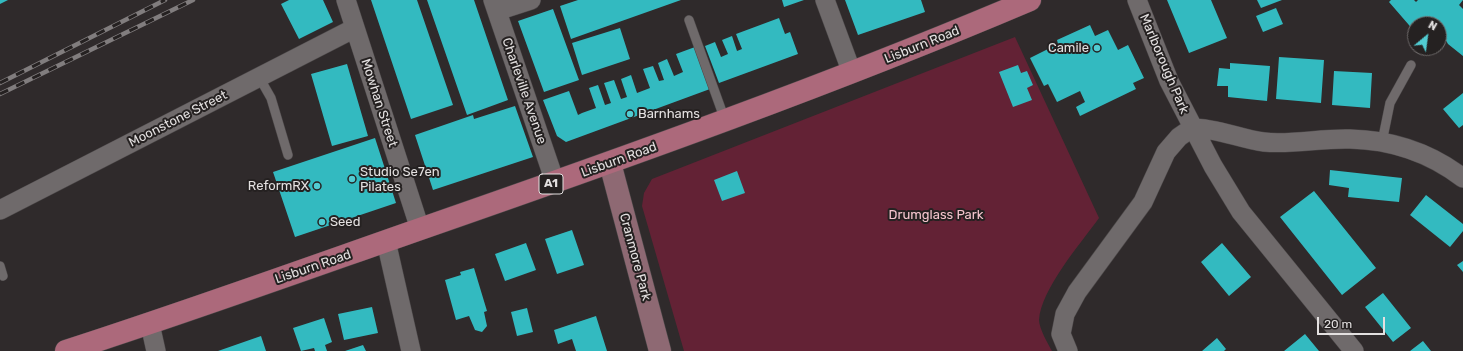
<!DOCTYPE html>
<html>
<head>
<meta charset="utf-8">
<style>
	body { margin:0 }
	#map { position:relative; width:1463px; height:351px; overflow:hidden; background:#2f2a2b; font-family:Rubik,sans-serif }
	canvas { display:block }
	.north { position:absolute; left:1407px; top:16px; width:40px; height:40px; box-sizing:border-box; background:#252121; border:1px solid #716d6d; border-radius:50%; rotate:29deg; font-size:11px; font-weight:700; line-height:16px; text-align:center; color:#e3e0e0 }
	.north::after { content:''; display:block; margin:auto; width:14px; height:18px; background:#51ccd2; clip-path:polygon(50% 0,100% 100%,50% 72%,0 100%) }
	.scale { position:absolute; left:1317px; top:317px; width:68px; height:18px; box-sizing:border-box; border:2px solid #e3e0e0; border-top:0; padding-left:5px; font-size:12px; line-height:14px; white-space:nowrap; color:#e3e0e0; -webkit-text-stroke:3px #252121; paint-order:stroke }
</style>
</head>
<body>
<div id="map">
<canvas width="1463" height="351"></canvas>
<div class="north">N</div>
<div class="scale">20 m</div>
</div>
<script>
const ctx = document.querySelector('canvas').getContext('2d');
ctx.lineJoin = 'round';
function fill(path, color) { ctx.fillStyle = color; ctx.fill(path, 'evenodd'); }
function stroke(path, color, width, dash) { ctx.strokeStyle = color; ctx.lineWidth = width; ctx.lineCap = dash ? 'butt' : 'round'; ctx.setLineDash(dash || []); ctx.stroke(path); }
function drawText(font, color, halo, rows, align = 'center') {
  ctx.font = font + ' Rubik,sans-serif'; ctx.lineWidth = 4; ctx.setLineDash([]); ctx.textBaseline = 'middle'; ctx.strokeStyle = halo; ctx.fillStyle = color; for (const [text, x, y, turn = 0] of rows) {
    ctx.save(); ctx.translate(x, y); ctx.rotate((+turn || 0) * Math.PI / 180); ctx.textAlign = isNaN(turn) ? turn : align; if (halo) ctx.strokeText(text, 0, 0); ctx.fillText(text, 0, 0); ctx.restore();
  }
}
const green = new Path2D(`
	M1015,37L1099,218C1081,243 1041,289 1039,320C1039,328 1048,344 1052,351H684L642,206L644,193L652,179Z`);
const building = new Path2D(`
	M0,0H8L0,4Z
	M289,0H323L333,22L299,39L281,4Z
	M371,0H417L453,105L411,119Z
	M427,0H474L508,100L467,115Z
	M578,0H681L571,39L560,6Z
	M782,0H804L784,7Z
	M845,0H921L925,12L858,35Z
	M1167,0H1211L1227,38L1189,53Z
	M1257,0H1282L1261,8Z
	M1391,0H1414L1416,2L1418,0H1463L1459,5L1463,9V56L1448,44L1439,28V24H1415V32L1389,2Z
	M1276,8L1283,24L1263,32L1256,16Z
	M553,9L579,80L544,92L518,21Z
	M779,18L785,34L790,32L798,54L719,83L705,46L715,42L721,57L728,54L722,40L732,36L737,51L742,49L736,34Z
	M1090,25L1095,36L1108,30L1118,50L1128,45L1144,78L1133,83L1136,89L1080,116L1076,107L1085,102L1080,91L1057,102L1048,84L1044,86L1030,58L1058,44L1057,40Z
	M620,28L630,59L582,75L572,43Z
	M695,47L710,89L566,142L557,136L543,100L569,91L578,115L582,113L596,108L589,88L598,85L605,105L611,103L604,83L614,80L621,99L627,97L621,79L631,75L637,93L650,88L643,69L653,66L659,81L664,80L658,63L667,59L674,76L683,72L676,54Z
	M1279,57L1324,60L1321,103L1276,99Z
	M1230,63L1270,66L1267,101L1228,97V86H1217L1219,68L1230,69Z
	M347,64L368,136L332,146L311,74Z
	M1018,65L1021,73L1027,71L1033,85L1027,88L1032,100L1013,107L999,72Z
	M1334,71L1372,73L1370,108L1332,105Z
	M1463,93V125L1459,128L1443,109Z
	M515,106L533,157L433,190L415,135L473,115L474,119Z
	M375,138L396,203L295,237L273,172Z
	M1330,170L1402,178L1399,202L1348,197L1349,188L1329,185Z
	M737,171L745,193L722,201L714,180Z
	M1314,191L1376,268L1342,295L1280,217Z
	M1426,195L1463,224V231L1450,247L1410,215Z
	M572,230L584,265L557,274L545,239Z
	M526,243L536,270L505,281L495,254Z
	M1222,243L1251,277L1229,296L1201,262Z
	M1463,261V272L1457,265Z
	M474,268L487,311L484,312L487,326L482,332L475,330L469,316L456,320L445,280L461,275L460,272Z
	M1383,293L1411,328L1393,342L1365,307Z
	M372,307L378,333L344,340L338,314Z
	M527,308L533,332L517,336L511,312Z
	M596,316L607,351H576L572,339L558,344L554,330Z
	M324,318L332,342L325,345L327,351H315L314,348L301,351L293,328Z
	M1305,334L1319,351H1284Z
	M261,336L266,351H218Z
	M1217,338L1226,349L1224,351H1202Z
	M1423,341L1431,351H1410Z
	M363,345L366,351H345Z`);
const lane = new Path2D(`
	M689,20L725,120
	M259,77L271,98L288,155
	M1382,142L1390,103L1411,65
	M0,266L3,276`);
const street = new Path2D(`
	M346,0L420,229
	M493,0L555,182
	M825,0L852,73
	M1137,0L1169,81L1213,166L1241,212L1354,351
	M497,11L531,0
	M1192,128C1217,128 1240,139 1264,142C1292,145 1321,138 1350,139C1393,140 1429,152 1463,178
	M0,210L355,28
	M386,241L411,351
	M150,324L156,351
	M1068,351L1061,334L1065,314L1077,292L1143,202L1166,152L1179,137L1192,128`);
const secondary = new Path2D(`
	M610,163L660,351`);
const primary = new Path2D(`
	M66,351C187,312 306,269 426,227C630,156 832,84 1030,0`);
const rail = new Path2D(`
	M0,83L165,0
	M0,94L193,0`);
const markers = [
	[1097,48,4,"#51ccd2"],
	[630,114,4,"#51ccd2"],
	[352,179,4,"#51ccd2"],
	[317,186,4,"#51ccd2"],
	[322,222,4,"#51ccd2"]
];
const shields = [
	[551,184,24]
];
const shieldNames = [
	["A1",551,184]
];
const streetNames = [
	["Lisburn Road",922,45,-22],
	["Marlborough Park",1164,64,67],
	["Charleville Avenue",524,91,71],
	["Mowhan Street",379,103,72],
	["Moonstone Street",178,119,-27],
	["Lisburn Road",619,160,-20],
	["Cranmore Park",635,257,75],
	["Lisburn Road",313,267,-19]
];
const poiNames = [
	["Camile",1089,48,"right"],
	["Barnhams",638,114],
	["Studio Se7en",360,172],
	["Pilates",360,187],
	["ReformRX",309,186,"right"],
	["Seed",330,222]
];
const parkNames = [
	["Drumglass Park",936,215]
];
fill(green, '#632235');
fill(building, '#33bac0');
stroke(lane, '#4c4849', 10);
stroke(street, '#4c4849', 20);
stroke(secondary, '#4c4849', 23);
stroke(primary, '#4c4849', 23);
stroke(lane, '#6f6a6b', 9);
stroke(street, '#6f6a6b', 19);
stroke(secondary, '#8e6973', 22);
stroke(primary, '#ac697b', 22);
stroke(rail, '#817d7e', 4.5);
stroke(rail, '#252121', 3, [9]);
for (const [x, y, r, color] of markers) { const dot = new Path2D(); dot.arc(x, y, r, 0, 2 * Math.PI); ctx.fillStyle = color; ctx.fill(dot); stroke(dot, '#252121', 1.5); }
for (const [x, y, w] of shields) { const box = new Path2D(); box.roundRect(x - w / 2, y - 10, w, 20, 3); ctx.fillStyle = '#252121'; ctx.fill(box); stroke(box, '#e3e0e0', 1); }
drawText('bold 12px', '#e3e0e0', null, shieldNames);
drawText('13px', '#e3e0e0', '#252121', streetNames);
drawText('13px', '#e3e0e0', '#252121', poiNames, 'left');
drawText('13px', '#f4c4cd', '#252121', parkNames);
</script>
</body>
</html>
